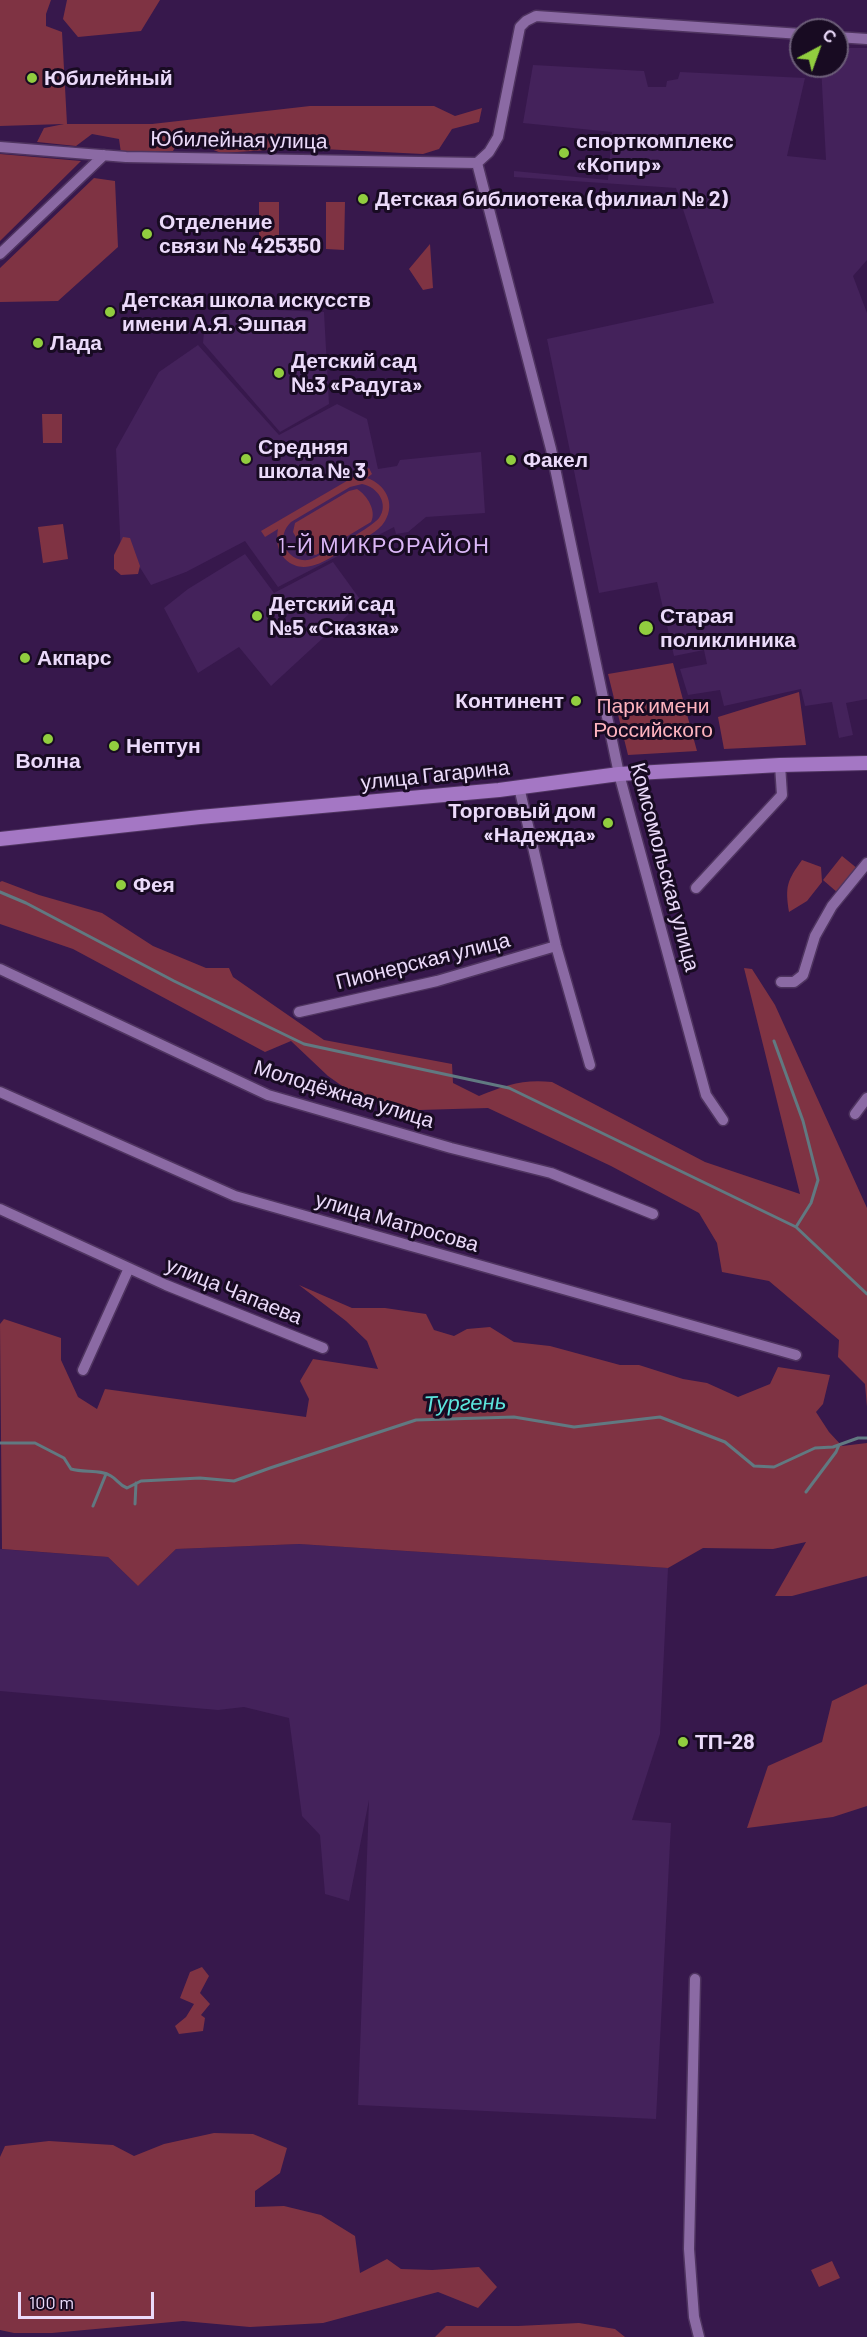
<!DOCTYPE html>
<html>
<head>
<meta charset="utf-8">
<style>
	body { margin:0 }
	#map { position:relative; width:867px; height:2337px; overflow:hidden; background:#37184c; font-family:Barlow,sans-serif }
	canvas { display:block }
	.north { position:absolute; left:789px; top:18px; width:60px; height:60px; box-sizing:border-box; background:#180b22; border:2px solid #6c5e78; border-radius:50%; rotate:41deg; font-size:16px; font-weight:700; line-height:24px; text-align:center; color:#ebdafa }
	.north::after { content:''; display:block; margin:auto; width:21px; height:27px; background:#91cd3f; clip-path:polygon(50% 0,100% 100%,50% 72%,0 100%) }
	.scale { position:absolute; left:18px; top:2292px; width:136px; height:27px; box-sizing:border-box; border:3px solid #ebdafa; border-top:0; padding-left:8px; font-size:18px; line-height:21px; white-space:nowrap; color:#ebdafa; -webkit-text-stroke:4px #180b22; paint-order:stroke }
</style>
</head>
<body>
<div id="map">
<canvas width="867" height="2337"></canvas>
<div class="north">С</div>
<div class="scale">100 m</div>
</div>
<script>
const ctx = document.querySelector('canvas').getContext('2d');
ctx.lineJoin = 'round';
function fill(path, color) { ctx.fillStyle = color; ctx.fill(path, 'evenodd'); }
function stroke(path, color, width, dash) { ctx.strokeStyle = color; ctx.lineWidth = width; ctx.lineCap = dash ? 'butt' : 'round'; ctx.setLineDash(dash || []); ctx.stroke(path); }
function drawText(font, color, halo, rows, align = 'center') {
  ctx.font = font + ' Barlow,sans-serif'; ctx.lineWidth = 6; ctx.setLineDash([]); ctx.textBaseline = 'middle'; ctx.strokeStyle = halo; ctx.fillStyle = color; for (const [text, x, y, turn = 0] of rows) {
    ctx.save(); ctx.translate(x, y); ctx.rotate((+turn || 0) * Math.PI / 180); ctx.textAlign = isNaN(turn) ? turn : align; if (halo) ctx.strokeText(text, 0, 0); ctx.fillText(text, 0, 0); ctx.restore();
  }
}
const built = new Path2D(`
	M837,48H867V260L853,276L867,313V699L846,703L853,735L839,738L832,702L805,706L801,689L724,706L720,690L688,695L680,669L707,664L704,650L674,656L657,582L599,593L547,339L714,303L676,188L514,177V171L608,180L612,132L523,123L533,65L644,71L648,87H666L667,81L678,79L680,72L805,78L787,156L826,160L821,66H837Z
	M228,308L324,312L329,404L280,432L203,343L204,332L210,321Z
	M198,345L279,435L337,404L367,419L378,469L397,466L400,460L481,452L485,513L426,517L408,532L396,534L394,527L278,587L245,541L186,572L151,585L139,566L121,555L116,449L159,372Z
	M245,554L274,593L333,562L362,602L271,686L239,647L198,673L164,608L188,589Z
	M299,1544L668,1568L660,1734L632,1820L671,1823L656,2119L358,2105L369,1800L349,1901L325,1894L320,1835L302,1816L289,1718L244,1707L218,1710L0,1691V1549L108,1557L138,1586L176,1549Z`);
const green = new Path2D(`
	M0,0H51L46,14V26L62,32L67,124H152L310,106H434L455,116L482,108L479,122L452,129L439,149L423,154L302,148L221,153L199,144L178,142L173,151L121,153L119,139L92,134L76,146L37,142L44,128L64,124L0,126Z
	M67,0H160L141,31L78,37L63,19Z
	M0,154L81,161L0,241Z
	M94,178L115,181L118,247L58,301L0,302V268Z
	M259,202H279V249H259Z
	M326,202H345L344,250L326,249Z
	M430,244L433,288L423,290L409,269Z
	M42,414H62V443H43Z
	M369,468L372,474L367,478C385,484 396,503 385,521C378,533 363,538 351,545C332,556 306,579 285,559C277,551 276,540 278,529L265,537L261,531ZM362,484C378,487 389,504 379,518C374,526 317,559 308,560C298,561 289,556 285,547C281,538 284,529 291,522L350,487Z
	M357,489C367,495 377,511 371,522L316,555L305,553L293,532L295,523L349,491Z
	M63,524L68,559L43,563L38,527Z
	M123,537L130,538L140,566L138,574L121,575L114,569V555Z
	M673,663L697,751L628,755L608,674Z
	M799,692L806,745L724,749L718,717Z
	M842,856L858,869L838,893L823,880Z
	M802,860L821,867L822,882L807,901L789,912C785,886 787,881 802,860Z
	M2,881L39,895L102,913L153,946L206,968H229L233,977L324,1040L452,1064L453,1083L479,1096C506,1085 523,1079 552,1082L705,1162L800,1194L744,968L752,969L775,1005L867,1208V1407L865,1384L838,1357L839,1340L769,1281L722,1272L717,1243L699,1213L611,1166L488,1108L419,1110L352,1093L328,1076L291,1041L265,1052L73,949L0,924V882Z
	M299,1285L352,1308H385L426,1314L434,1330L454,1336L467,1329L490,1327L514,1342L550,1346L620,1365H639L683,1379L707,1383L738,1397L770,1384L778,1367L830,1375L823,1404L816,1412L829,1432L842,1446L867,1443V1576L792,1596H775L806,1542L773,1549L703,1548L668,1568L299,1544L176,1549L138,1586L108,1557L2,1549L0,1324L4,1319L61,1338V1360L78,1397L97,1409L105,1389L306,1417L309,1399L300,1381L313,1359L378,1369L367,1341L346,1321Z
	M867,1684V1806L833,1817L747,1828L768,1766L822,1742L832,1701Z
	M202,1967L209,1976L200,1993L210,2004L201,2015L205,2018L203,2031L179,2034L175,2026L186,2017L194,2004L180,1998L190,1972Z
	M214,2133L253,2134L287,2148L280,2173L255,2191V2207L284,2206L321,2215L355,2236L360,2273L387,2259L401,2269L432,2270L479,2267L497,2287L478,2308L438,2292L323,2323L250,2327L183,2321L52,2333H14L0,2330V2157L5,2146L49,2141L113,2145L134,2156L164,2144Z
	M832,2261L840,2278L819,2287L811,2270Z
	M579,2323L615,2329L625,2337H435L446,2326H518Z`);
const stream = new Path2D(`
	M0,892L26,903L174,981L304,1044L509,1088L796,1227L867,1294
	M774,1041L803,1121L818,1180L811,1203L796,1227
	M0,1443H35L64,1458L71,1469C84,1473 101,1469 111,1476C118,1480 119,1485 127,1488L141,1481L200,1478L234,1481L270,1468L416,1420L514,1417L574,1427L660,1417L725,1442L754,1466L774,1467L815,1448L833,1447L858,1438H867
	M806,1492L836,1452L839,1445
	M135,1504L136,1483
	M93,1506L106,1474`);
const minor = new Path2D(`
	M837,37L867,39
	M0,147L126,157L477,163
	M477,163L551,449L619,774L706,1095L723,1120
	M477,163L489,152L498,137L520,27L526,21L536,16L801,34
	M0,254L104,155
	M519,787L556,946L590,1065
	M696,888L782,795L780,765
	M0,969L268,1095L451,1148L551,1173L653,1214
	M781,982H794L803,975L815,936L832,906L867,863
	M299,1012L437,981L556,946
	M0,1092L235,1196L796,1355
	M855,1114L867,1098
	M0,1209L166,1285L323,1348
	M83,1370L129,1268
	M695,1979L689,2249L694,2317L699,2337`);
const major = new Path2D(`
	M0,839L200,817L499,790L619,774L780,765L867,763`);
const markers = [
	[32,78,6,"#91cd3f"],
	[564,153,6,"#91cd3f"],
	[363,199,6,"#91cd3f"],
	[147,234,6,"#91cd3f"],
	[110,312,6,"#91cd3f"],
	[38,343,6,"#91cd3f"],
	[279,373,6,"#91cd3f"],
	[246,459,6,"#91cd3f"],
	[511,460,6,"#91cd3f"],
	[257,616,6,"#91cd3f"],
	[646,628,8,"#91cd3f"],
	[25,658,6,"#91cd3f"],
	[576,701,6,"#91cd3f"],
	[48,739,6,"#91cd3f"],
	[114,746,6,"#91cd3f"],
	[608,823,6,"#91cd3f"],
	[121,885,6,"#91cd3f"],
	[683,1742,6,"#91cd3f"]
];
const poiNames = [
	["Юбилейный",44,78],
	["спорткомплекс",576,141],
	["«Копир»",576,165],
	["Детская библиотека (филиал № 2)",375,199],
	["Отделение",159,222],
	["связи № 425350",159,246],
	["Детская школа искусств",122,300],
	["имени А.Я. Эшпая",122,324],
	["Лада",50,343],
	["Детский сад",291,361],
	["№3 «Радуга»",291,385],
	["Средняя",258,447],
	["школа № 3",258,471],
	["Факел",523,460],
	["Детский сад",269,604],
	["№5 «Сказка»",269,628],
	["Старая",660,616],
	["поликлиника",660,640],
	["Акпарс",37,658],
	["Континент",564,701,"right"],
	["Нептун",126,746],
	["Волна",48,761,"center"],
	["Торговый дом",596,811,"right"],
	["«Надежда»",596,835,"right"],
	["Фея",133,885],
	["ТП-28",695,1742]
];
const streetNames = [
	["Юбилейная улица",239,140,1],
	["улица Гагарина",435,775,-6],
	["Комсомольская улица",665,867,75],
	["Пионерская улица",423,961,-14],
	["Молодёжная улица",344,1094,17],
	["улица Матросова",397,1222,16],
	["улица Чапаева",234,1291,22]
];
const parkNames = [
	["Парк имени",653,706],
	["Российского",653,730]
];
const neighbourhoodNames = [
	["1-Й МИКРОРАЙОН",384,546]
];
const waterNames = [
	["Тургень",465,1403,-2]
];
fill(built, '#44225b');
fill(green, '#7f3343');
stroke(stream, '#617981', 3);
stroke(minor, '#4f3460', 13);
stroke(major, '#4f3460', 16);
stroke(minor, '#8b6aa4', 10);
stroke(major, '#a477c4', 14);
for (const [x, y, r, color] of markers) { const dot = new Path2D(); dot.arc(x, y, r, 0, 2 * Math.PI); ctx.fillStyle = color; ctx.fill(dot); stroke(dot, '#180b22', 2); }
drawText('bold 21px', '#ebdafa', '#180b22', poiNames, 'left');
drawText('21px', '#ebdafa', '#180b22', streetNames);
drawText('21px', '#feb3be', '#180b22', parkNames);
ctx.letterSpacing = '1.5px';
drawText('22px', '#dbb7f7', '#180b22', neighbourhoodNames);
ctx.letterSpacing = '0px';
drawText('italic 22px', '#5ce4dc', '#180b22', waterNames);
</script>
</body>
</html>
